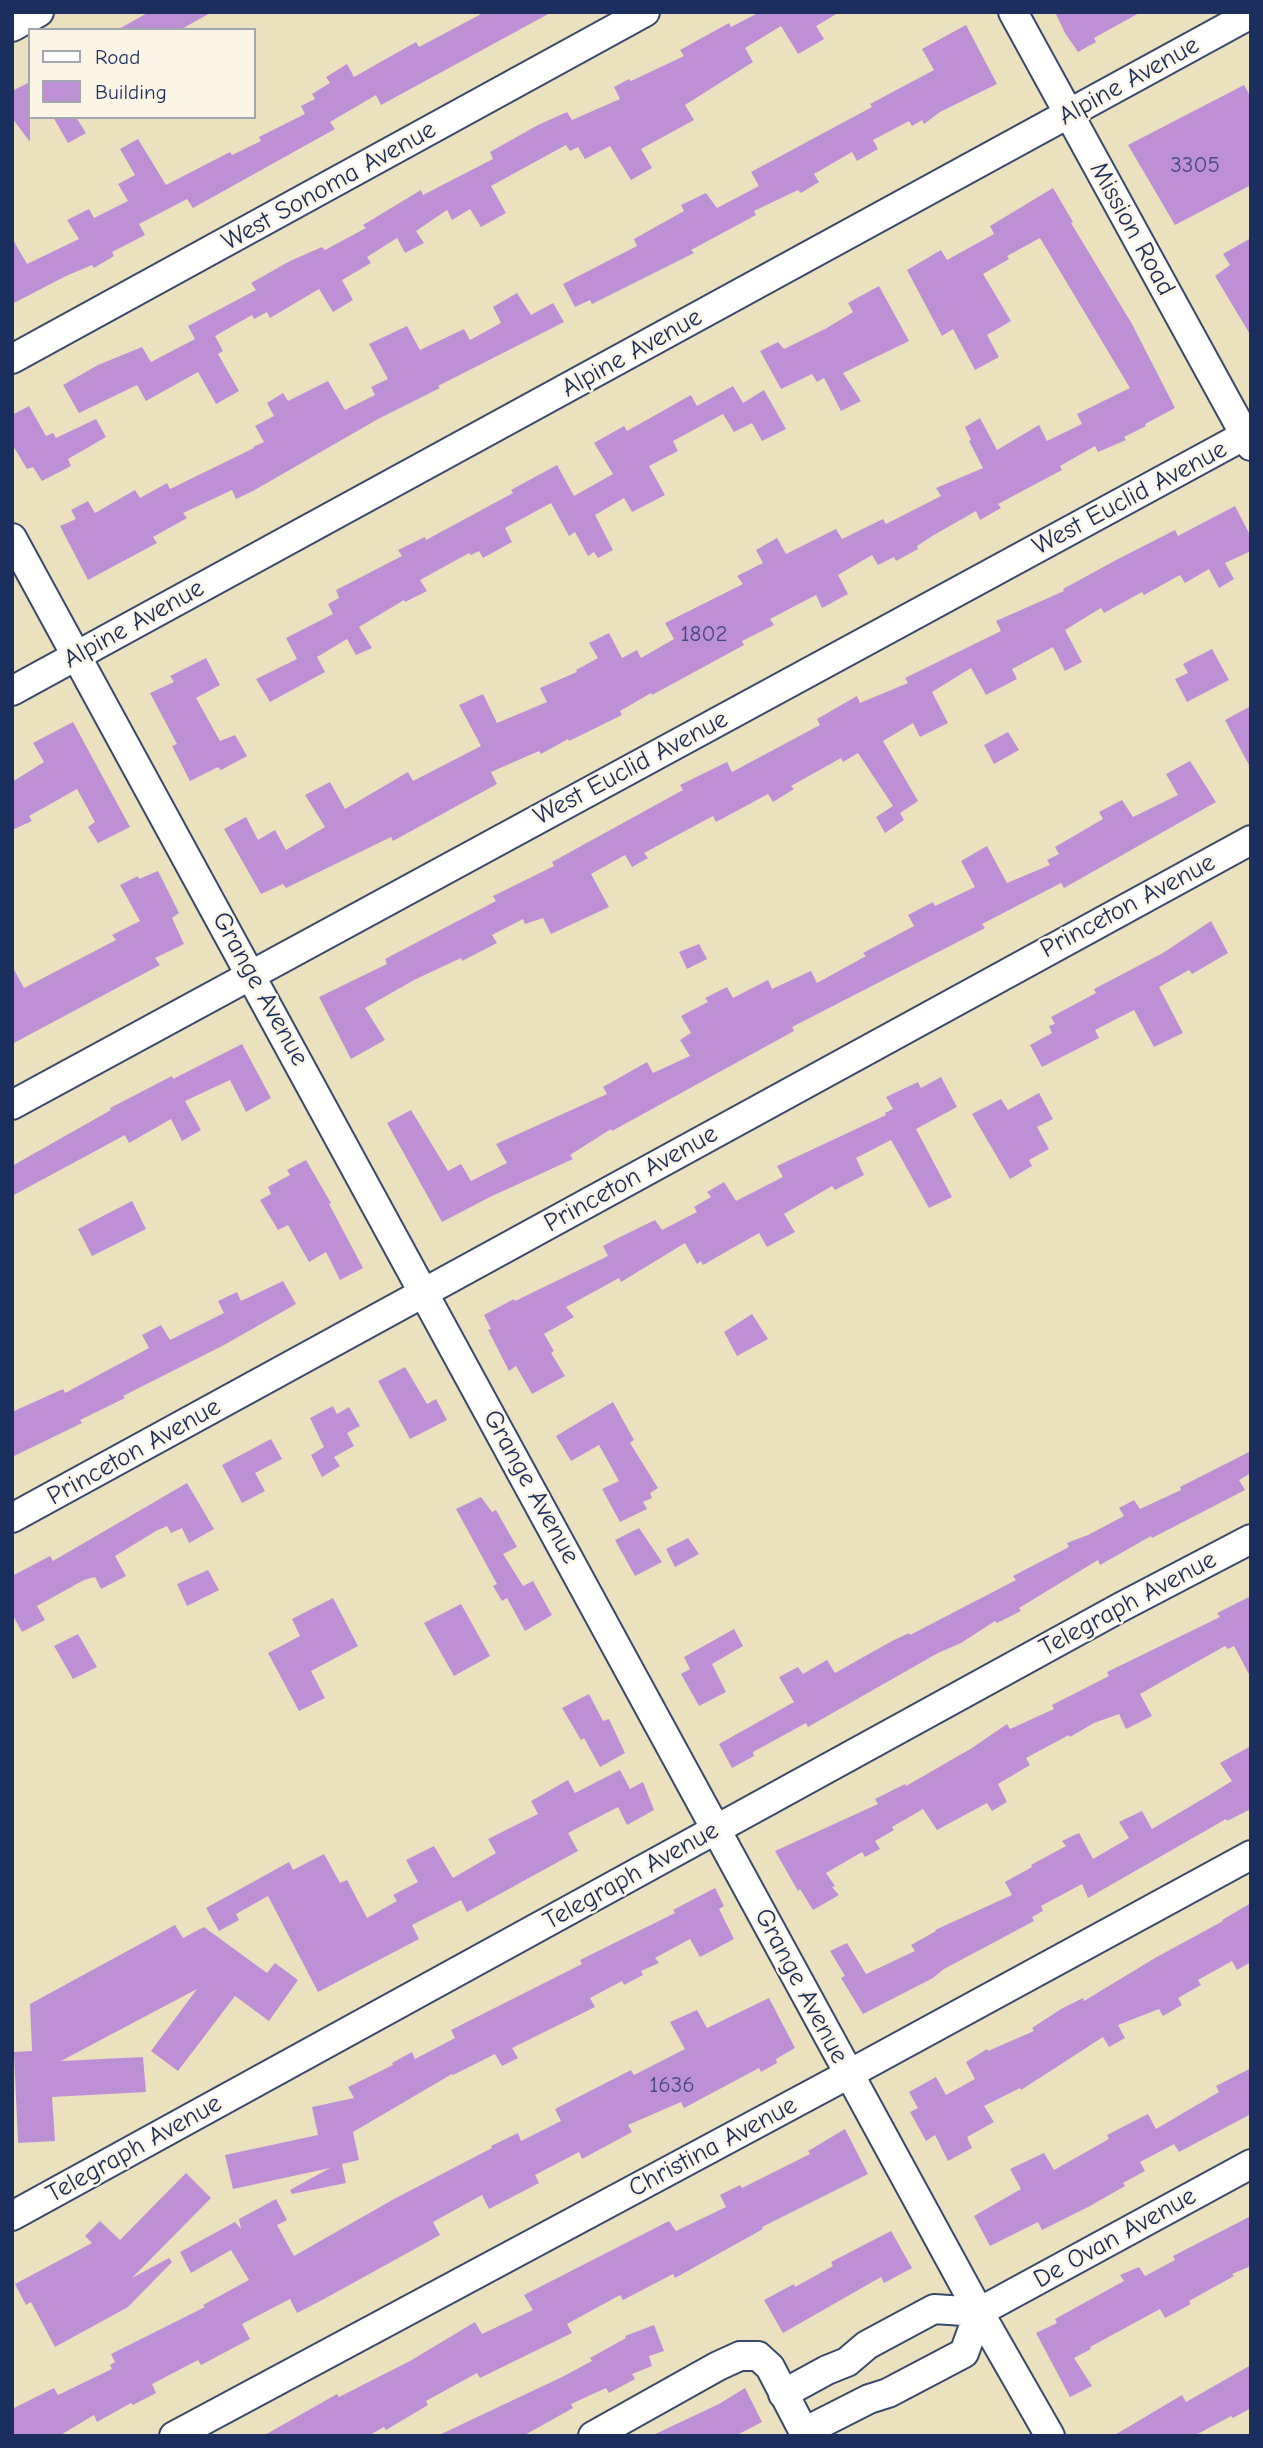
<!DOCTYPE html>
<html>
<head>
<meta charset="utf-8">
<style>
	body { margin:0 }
	#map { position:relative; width:1263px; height:2448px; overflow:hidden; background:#ece1be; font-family:"Comic Neue",sans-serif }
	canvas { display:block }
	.frame { position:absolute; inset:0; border:14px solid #1b2f5e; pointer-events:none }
	.legend { position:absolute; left:28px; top:28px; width:228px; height:91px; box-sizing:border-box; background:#fcf5e5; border:2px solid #a2a6af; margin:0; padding:9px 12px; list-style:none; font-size:21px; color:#1b2f5e }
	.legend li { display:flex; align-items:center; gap:14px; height:35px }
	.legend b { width:35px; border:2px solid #a2a6af }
</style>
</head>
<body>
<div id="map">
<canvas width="1263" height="2448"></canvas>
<div class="frame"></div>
<ul class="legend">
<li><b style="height:9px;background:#fff"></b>Road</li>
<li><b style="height:19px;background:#bd90d6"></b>Building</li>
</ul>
</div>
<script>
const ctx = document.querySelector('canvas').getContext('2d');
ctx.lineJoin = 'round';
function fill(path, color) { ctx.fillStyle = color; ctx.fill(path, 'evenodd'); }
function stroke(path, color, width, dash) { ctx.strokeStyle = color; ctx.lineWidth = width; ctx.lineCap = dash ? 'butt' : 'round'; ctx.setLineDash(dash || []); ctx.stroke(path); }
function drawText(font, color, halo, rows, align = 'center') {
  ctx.font = font + ' "Comic Neue",sans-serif'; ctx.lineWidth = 5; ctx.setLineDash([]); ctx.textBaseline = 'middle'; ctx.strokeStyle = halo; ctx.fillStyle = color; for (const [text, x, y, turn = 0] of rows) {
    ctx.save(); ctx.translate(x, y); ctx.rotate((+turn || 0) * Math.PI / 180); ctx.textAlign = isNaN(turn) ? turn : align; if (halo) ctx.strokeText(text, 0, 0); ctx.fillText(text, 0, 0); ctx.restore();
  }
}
const building = new Path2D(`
	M149,12H212L180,30H117Z
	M485,12H552L381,105L376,95L330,122L335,129L193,208L187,199L139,224L145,235L112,252L114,256L94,268L92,265L66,276L12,304V238L27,264L79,239L67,220L89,209L94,218L128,201L118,184L135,175L120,149L138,139L166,185L230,152L232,155L261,141L259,137L305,114L301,106L315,99L312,94L330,83L326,77L347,64L354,77L416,42L419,47Z
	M760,12H840L816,26L824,39L798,54L781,26L745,48L753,62L685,105L694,120L641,149L652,168L631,180L610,146L585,159L578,147L570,151L566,145L491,186L506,213L481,227L470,209L452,220L447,210L416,231L424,243L405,253L397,238L367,257L371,263L342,280L353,300L333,312L319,289L270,318L267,312L254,319L252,315L215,336L223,351L218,354L239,391L216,404L198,372L146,401L137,385L79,413L63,385L98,365L142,347L151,362L195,339L188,326L256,290L251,283L290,261L322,247L325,250L366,228L363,225L421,190L423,195L493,159L490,152L538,125L567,112L572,120L620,99L614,87L629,79L631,81L684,56L680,50L729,23L731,27Z
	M1055,12H1141L1094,38L1096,42L1078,52L1065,33Z
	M966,25L997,84L940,112L924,124L922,120L912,126L909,121L873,140L878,149L857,161L852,152L814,174L819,182L801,193L798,190L754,211L756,215L691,250L694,253L592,304L590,300L575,307L563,284L637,246L634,239L684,211L681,205L706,193L717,208L759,186L751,172L872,107L870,104L934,70L922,49Z
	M30,82V142L12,118V91Z
	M1244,85L1251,97V185L1175,225L1128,145Z
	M53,117H76L86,133L68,143Z
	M1053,188L1073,222L1071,223L1132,324L1175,408L1145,424L1146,426L1124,437L1126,440L1098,452L1095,446L1060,466L1062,470L998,504L1001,508L980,520L976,511L934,535L917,546L918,549L896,561L894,557L878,565L872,555L838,575L848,594L822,608L816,595L770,619L774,625L742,641L744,645L652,695L651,693L620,711L622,715L569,741L568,739L541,754L539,751L491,772L497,784L393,841L391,837L286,888L283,884L261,894L224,829L246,817L258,840L275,830L286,850L325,827L305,795L330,782L345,809L408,772L413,781L481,746L459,705L483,694L497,723L547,702L540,688L577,672L576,670L598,658L589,643L609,633L622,658L637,650L641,658L674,639L665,623L743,584L737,576L763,563L756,550L777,538L786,554L836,529L842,539L883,519L886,524L941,496L936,488L983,468L969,441L971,440L965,427L980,418L997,450L1039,425L1047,441L1082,424L1077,414L1130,388L1040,238L1007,256L1009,259L983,274L1011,321L987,335L999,357L975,370L953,329L942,336L907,270L941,250L947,260L994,234L990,226Z
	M1251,238V336L1215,276L1230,265L1223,254Z
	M879,286L909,341L843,373L861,401L841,411L824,378L817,382L812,374L781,389L760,351L778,342L784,349L827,328L853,312L848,303Z
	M517,293L531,315L553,303L564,322L438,386L440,388L378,419L253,491L236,499L232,490L183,513L187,518L153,537L157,543L88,580L60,526L76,519L71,510L88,501L95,513L135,490L140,498L167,483L170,489L254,448L253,447L264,442L255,426L274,416L267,403L283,393L288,401L328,381L345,410L375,395L371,387L388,379L369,344L407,326L420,350L464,329L470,340L501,323L493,307Z
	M733,386L743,403L764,390L786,429L762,441L752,423L734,432L723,414L673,441L678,451L649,466L665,495L632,512L624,498L595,515L613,550L598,558L594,552L588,556L575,532L569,536L551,503L505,528L512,542L483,558L479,551L471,555L469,553L420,580L427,591L405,602L404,600L359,627L372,648L356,655L347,639L317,657L325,672L270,702L256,679L297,659L286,638L333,614L328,604L339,598L336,590L402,556L398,550L425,537L426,540L513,493L511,490L557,465L574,496L613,474L594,443L624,426L627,431L691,395L697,406Z
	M29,406L46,436L53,433L56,438L96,419L106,437L68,459L71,466L42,481L33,467L27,469L12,444V415Z
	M1235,506L1251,537V551L1225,563L1234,579L1219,588L1209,569L1185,583L1180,575L1144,595L1142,592L1104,613L1101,608L1065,630L1082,662L1065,671L1053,647L1012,669L1017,679L986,695L971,668L932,692L948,723L920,737L913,723L883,741L918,801L900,813L904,820L885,833L876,817L893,806L858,753L843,762L841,758L791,786L794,789L773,802L768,794L716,822L713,816L644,853L648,858L632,867L625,855L591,874L609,907L551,934L543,918L525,924L523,919L492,935L497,943L462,961L461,958L414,980L365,1008L385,1040L351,1059L319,997L387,964L385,959L496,901L493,896L554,866L552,862L683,790L680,785L727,762L732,772L820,725L817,719L857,696L860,703L908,683L905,678L1001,631L996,621L1064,591L1063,589L1118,559L1175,530L1178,536Z
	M1212,649L1229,680L1187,702L1175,679L1188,673L1183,664Z
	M206,658L220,685L196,698L220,741L235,735L247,756L221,770L218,767L190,781L172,746L177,744L150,693L174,682L170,676Z
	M1251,706V769L1225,720Z
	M73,722L130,827L98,843L88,827L95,822L77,789L29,816L32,821L12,830V782L44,762L33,743Z
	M1008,732L1019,750L994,764L984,745Z
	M1190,761L1216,802L1064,888L1061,883L982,924L985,928L792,1027L794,1031L612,1131L611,1129L570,1155L573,1159L490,1197L442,1222L387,1123L411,1110L448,1171L461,1164L471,1181L507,1163L496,1144L607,1094L603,1087L647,1062L653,1073L690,1056L680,1040L691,1033L681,1016L708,1002L705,998L727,987L733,998L768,980L772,989L811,971L817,983L866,956L863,953L914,926L908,915L933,902L935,906L975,887L961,861L987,846L1007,883L1050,865L1047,860L1059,854L1055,847L1103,819L1099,812L1122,800L1133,817L1178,795L1166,774Z
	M158,871L179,913L172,918L184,944L155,958L160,965L12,1044V966L24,988L116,940L112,935L140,921L120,885L138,876L139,879Z
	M1211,921L1228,953L1192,974L1189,970L1159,987L1183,1033L1154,1047L1134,1010L1095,1030L1099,1038L1042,1067L1030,1045L1052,1033L1049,1026L1055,1024L1051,1017L1096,993L1094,989L1163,953Z
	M699,944L707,959L687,969L679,952Z
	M242,1044L271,1098L246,1112L230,1080L185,1101L201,1130L182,1141L171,1119L129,1143L125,1135L12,1196V1166L111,1110L110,1108L172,1076L173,1079Z
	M941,1077L957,1107L916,1129L952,1197L929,1208L891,1140L856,1158L864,1175L835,1190L832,1186L784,1214L795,1232L767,1247L759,1233L703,1265L701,1261L697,1264L685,1243L621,1282L619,1278L566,1307L574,1317L544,1334L554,1351L551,1353L565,1376L532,1394L516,1366L509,1371L488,1330L491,1329L484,1315L514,1299L515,1301L608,1256L603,1246L618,1238L655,1220L662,1230L697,1212L694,1207L711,1197L707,1192L724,1182L736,1201L783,1177L777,1166L886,1115L885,1113L893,1109L886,1097L918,1082L921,1088Z
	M1039,1093L1053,1119L1037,1127L1049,1149L1029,1160L1032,1166L1010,1179L972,1114L1001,1099L1008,1110Z
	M306,1160L331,1203L329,1204L363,1268L340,1280L326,1252L309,1262L288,1225L278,1230L260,1200L271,1194L268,1187L290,1175L287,1170Z
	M132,1201L146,1229L92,1256L78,1229Z
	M283,1281L296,1304L224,1345L123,1396L125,1398L80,1420L82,1423L12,1457V1412L63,1389L65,1393L149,1348L142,1335L161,1325L170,1340L224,1313L218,1301L237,1292L241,1301Z
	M752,1314L768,1339L737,1356L724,1332Z
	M405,1367L427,1404L436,1399L447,1420L410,1439L378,1381Z
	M613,1402L634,1440L630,1443L658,1488L650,1493L652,1498L643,1502L647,1509L620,1522L602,1489L619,1481L599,1445L571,1461L556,1436Z
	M333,1406L337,1414L349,1407L360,1426L347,1433L354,1446L334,1457L340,1466L322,1477L311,1455L324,1447L310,1418Z
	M271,1439L282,1459L255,1473L265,1491L242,1503L222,1465Z
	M1251,1451V1473L1239,1480L1245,1490L1152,1538L1151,1536L1100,1565L1098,1560L1019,1608L1021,1611L997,1623L995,1621L961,1643L938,1653L808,1727L806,1723L753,1752L754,1756L732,1768L719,1744L794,1702L779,1677L798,1667L803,1674L827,1660L835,1673L892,1641L909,1633L910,1635L1016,1580L1013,1576L1069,1547L1067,1543L1088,1535L1124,1516L1119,1508L1134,1500L1140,1509L1181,1490L1180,1487Z
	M187,1483L214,1529L189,1543L182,1528L171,1533L167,1526L156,1531L115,1556L126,1576L101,1589L95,1577L84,1580L37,1606L45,1620L22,1632L12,1614V1576L50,1556L53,1561Z
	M481,1497L492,1512L496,1510L517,1547L503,1554L523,1586L533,1581L552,1615L525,1631L507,1598L502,1601L493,1586L497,1584L456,1509Z
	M639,1528L662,1562L635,1576L615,1540Z
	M688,1538L699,1554L675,1567L666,1549Z
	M208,1570L219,1590L187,1606L177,1584Z
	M1251,1596V1678L1234,1646L1228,1649L1225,1646L1140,1694L1152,1716L1126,1729L1119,1714L1094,1723L1070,1737L1069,1735L1026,1758L1030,1765L998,1784L1007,1802L992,1811L987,1803L937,1830L923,1809L892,1827L894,1830L875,1841L880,1849L865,1857L862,1852L826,1873L835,1886L832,1887L839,1895L813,1910L800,1889L798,1891L775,1851L878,1804L875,1799L905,1784L906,1786L972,1748L1007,1724L1010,1729L1054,1709L1052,1705L1109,1676L1107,1672L1220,1617L1217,1613Z
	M333,1598L358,1646L311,1671L325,1698L299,1711L268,1653L300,1636L292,1619Z
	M461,1604L490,1656L454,1676L424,1623Z
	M734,1629L743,1646L712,1664L726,1692L699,1706L681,1674L690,1669L684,1657Z
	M78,1634L97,1667L73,1679L54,1646Z
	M589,1694L603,1721L609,1719L625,1753L600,1767L584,1738L581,1740L562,1708Z
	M1251,1746V1809L1227,1821L1226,1819L1088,1898L1082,1884L1041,1906L1043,1911L1032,1917L1034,1921L944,1969L933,1978L863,2014L841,1978L845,1976L830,1951L847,1943L866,1974L915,1951L911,1945L936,1931L935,1930L1012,1895L1005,1882L1032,1867L1031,1865L1066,1846L1062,1841L1079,1833L1093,1859L1129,1838L1119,1822L1142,1811L1152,1829L1211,1794L1232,1781L1220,1763Z
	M620,1770L630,1789L643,1782L654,1810L627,1825L618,1807L568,1833L578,1851L467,1912L461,1900L412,1925L419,1939L318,1992L268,1896L236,1914L239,1920L219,1931L206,1908L289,1862L293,1870L324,1854L340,1883L347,1880L367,1918L397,1901L393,1895L418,1882L406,1860L434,1846L453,1878L496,1853L488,1839L538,1814L531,1801L568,1780L575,1793Z
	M715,1888L724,1906L719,1909L734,1939L700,1957L690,1939L655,1958L659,1963L641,1971L643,1975L624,1985L622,1981L590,1998L595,2007L512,2048L518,2058L502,2066L495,2054L453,2075L452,2074L353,2132L359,2160L342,2164L346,2183L292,2194L290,2190L330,2168L233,2189L225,2155L318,2135L312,2107L354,2098L348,2087L393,2065L392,2063L412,2052L415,2059L455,2038L451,2030L582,1964L580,1960L675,1913L673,1910Z
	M1251,1903V1962L1237,1970L1232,1961L1198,1980L1201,1985L1178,1998L1182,2005L1163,2016L1159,2009L1118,2025L1125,2038L1109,2047L1103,2037L1021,2090L1020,2088L984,2106L994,2122L967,2137L972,2148L948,2161L935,2135L926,2141L910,2112L918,2108L909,2092L936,2077L946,2095L975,2079L966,2062L987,2049L988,2051L1034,2031L1032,2028L1061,2009L1083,1998L1084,2001L1155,1958L1223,1921L1222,1920Z
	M175,1925L183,1938L204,1927L267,1973L275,1963L298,1980L269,2021L235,1996L178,2071L151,2051L197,1989L61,2061L143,2057L146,2092L52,2097L55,2141L18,2143L14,2052L32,2051L30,2004Z
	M769,1998L795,2048L776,2059L777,2063L761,2072L759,2068L684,2108L681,2102L628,2125L632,2132L582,2159L579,2152L535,2175L539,2183L489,2209L482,2195L433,2222L440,2235L324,2299L297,2313L290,2299L242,2324L250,2339L201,2365L198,2360L152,2384L156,2393L133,2405L131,2403L97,2422L94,2415L59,2436H12V2409L54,2388L58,2395L112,2369L110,2365L115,2362L111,2354L205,2307L203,2305L249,2280L231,2250L191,2273L180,2252L235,2222L241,2229L239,2219L276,2199L287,2220L277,2225L294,2256L394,2199L492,2148L491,2146L518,2133L521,2141L561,2121L555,2109L631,2070L634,2075L685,2049L670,2022L697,2010L707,2028Z
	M1251,2068V2114L1179,2152L1174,2144L1140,2162L1145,2171L1123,2183L1125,2186L1090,2206L1042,2230L1038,2222L990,2246L974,2216L1021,2189L1010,2169L1044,2153L1054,2170L1109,2139L1107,2135L1148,2114L1156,2129L1219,2092L1216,2086Z
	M845,2129L868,2174L762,2227L763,2229L675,2278L673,2274L623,2300L620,2295L567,2324L572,2333L480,2378L477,2373L426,2401L428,2405L386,2430L384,2427L368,2436H263L337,2394L339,2397L410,2361L475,2322L482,2334L533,2310L524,2295L669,2221L676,2231L726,2207L720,2195L740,2185L742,2188L810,2154L808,2151Z
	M186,2173L211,2198L132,2278L169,2258L172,2262L128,2307L55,2347L31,2302L26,2305L15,2284L92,2243L85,2236L100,2221L120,2240Z
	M1251,2216V2266L1232,2274L1234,2276L1189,2301L1191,2304L1165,2318L1160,2309L1090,2347L1091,2349L1074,2358L1092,2386L1070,2397L1036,2333L1057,2323L1055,2319L1124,2281L1120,2275L1139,2267L1145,2276L1175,2260L1173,2256Z
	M891,2231L912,2268L884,2283L881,2277L783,2333L764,2300L794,2284L795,2287L833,2266L831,2262Z
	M654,2325L664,2351L649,2356L652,2366L632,2374L635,2379L609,2393L606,2388L571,2404L573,2408L523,2436H437L562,2377L592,2361L590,2358L626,2338L625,2336Z
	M1251,2365V2408L1233,2418L1231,2416L1194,2436H1113L1182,2395L1186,2402Z
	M745,2388L762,2422L735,2436H651L719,2404Z`);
const minor = new Path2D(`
	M1013,12L1251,446
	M12,27L39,12
	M12,359L645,12
	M12,538L979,2312L1050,2436
	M12,691L1251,14
	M12,1105L1251,432
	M12,1518L1251,840
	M12,2216L1121,1607L1251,1539
	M979,2312L1251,2164
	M783,2394L827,2370L847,2362L867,2345L934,2309L979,2312
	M804,2432L869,2399L888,2393L964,2353L979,2312
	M174,2436L849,2074L1251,1855
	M593,2436L718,2366L740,2356H758L770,2367L806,2436`);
const numberNames = [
	["3305",1195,165],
	["1802",704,634],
	["1636",672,2085]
];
const streetNames = [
	["Alpine Avenue",1129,81,-29],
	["West Sonoma Avenue",329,186,-29],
	["Mission Road",1132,229,61],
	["Alpine Avenue",632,353,-29],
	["West Euclid Avenue",1130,498,-28],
	["Alpine Avenue",134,624,-29],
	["West Euclid Avenue",631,768,-28],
	["Princeton Avenue",1128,906,-28],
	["Grange Avenue",260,989,61],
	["Princeton Avenue",631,1179,-29],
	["Princeton Avenue",134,1452,-29],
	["Grange Avenue",531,1487,61],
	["Telegraph Avenue",1128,1604,-28],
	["Telegraph Avenue",631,1876,-29],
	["Grange Avenue",801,1986,62],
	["Christina Avenue",713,2147,-28],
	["Telegraph Avenue",134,2149,-29],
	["De Ovan Avenue",1115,2238,-29]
];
fill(building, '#bd90d6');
stroke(minor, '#3a4a6c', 32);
stroke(minor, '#fff', 28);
drawText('23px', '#44477c', null, numberNames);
drawText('26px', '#1b2f5e', '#fcf5e5', streetNames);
</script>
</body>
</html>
